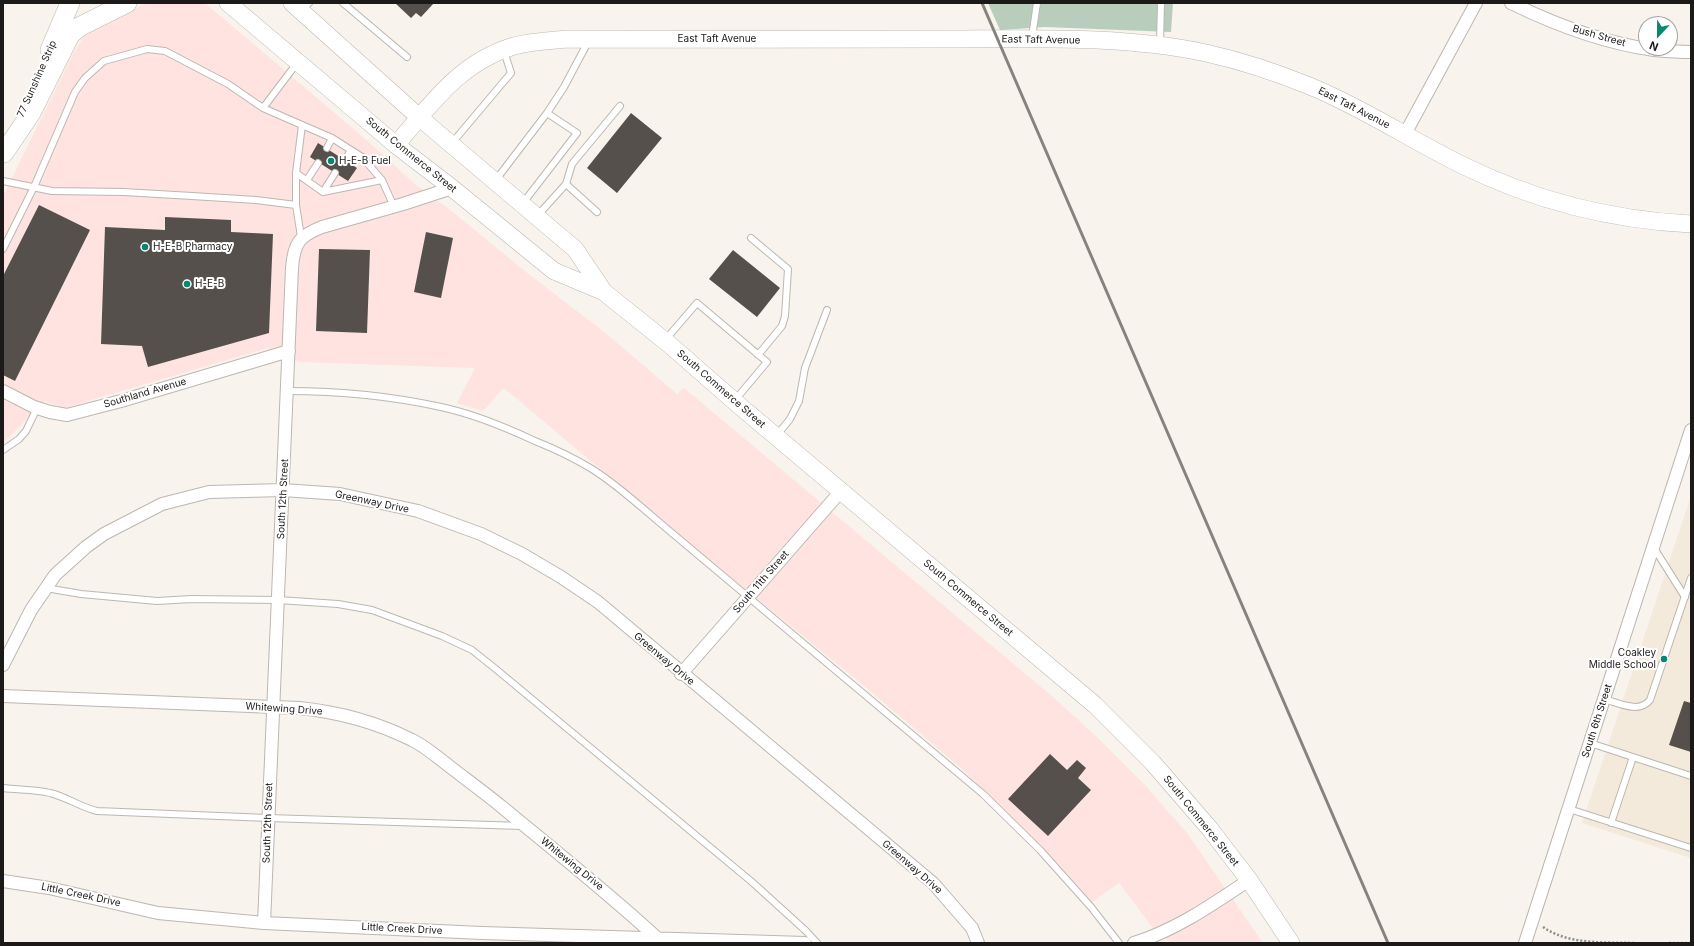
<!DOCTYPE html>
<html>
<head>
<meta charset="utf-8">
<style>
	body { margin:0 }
	#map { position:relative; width:1694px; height:946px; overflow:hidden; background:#f8f3ec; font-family:Inter,sans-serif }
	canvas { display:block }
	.frame { position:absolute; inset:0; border:4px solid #1c1a18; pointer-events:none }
	.north { position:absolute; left:1638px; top:16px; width:40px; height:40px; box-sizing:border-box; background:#fff; border:1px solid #a4a3a3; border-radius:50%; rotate:202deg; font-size:11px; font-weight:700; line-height:16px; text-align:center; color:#1c1a18 }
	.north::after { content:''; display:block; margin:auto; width:14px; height:18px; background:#008a70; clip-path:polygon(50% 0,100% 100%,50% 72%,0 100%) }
</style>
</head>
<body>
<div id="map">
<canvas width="1694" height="946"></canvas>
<div class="frame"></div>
<div class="north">N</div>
</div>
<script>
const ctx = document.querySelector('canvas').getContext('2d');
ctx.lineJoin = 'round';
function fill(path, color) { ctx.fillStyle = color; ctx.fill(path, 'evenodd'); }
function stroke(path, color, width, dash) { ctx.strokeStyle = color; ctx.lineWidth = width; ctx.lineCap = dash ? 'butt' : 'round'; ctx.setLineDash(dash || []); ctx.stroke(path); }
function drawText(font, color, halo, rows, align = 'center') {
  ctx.font = font + ' Inter,sans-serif'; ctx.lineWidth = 4; ctx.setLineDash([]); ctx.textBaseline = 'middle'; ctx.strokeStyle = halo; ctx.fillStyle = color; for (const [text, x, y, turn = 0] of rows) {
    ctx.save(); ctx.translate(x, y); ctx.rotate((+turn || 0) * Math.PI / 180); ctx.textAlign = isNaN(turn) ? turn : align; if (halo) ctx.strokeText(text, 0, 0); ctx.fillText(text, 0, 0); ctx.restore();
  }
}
const commercial = new Path2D(`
	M147,3H205L370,143L417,186L448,208L526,272L603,331L677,394L684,388L1053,697L1097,737L1145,785L1187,833L1263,943H1171L1152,927L1119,883L1092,902L1042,847L961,768L869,690L655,515L504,388L483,411L457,403L475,368L299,362L268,348L64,408L45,401L3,443V196L74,52L84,36L91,29Z`);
const built = new Path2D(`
	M1691,496V858L1582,823Z`);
const green = new Path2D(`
	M988,3H1173L1171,32L1045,27L1000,30Z`);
const building = new Path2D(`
	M395,3H434L421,17L416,13L411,18Z
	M631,113L662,138L617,193L587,168Z
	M318,143L357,168L348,181L310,157Z
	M39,205L90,230L15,381L3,375V276Z
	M165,217L231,220V232L273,234L269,333L148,367L142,346L101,344L105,227L165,230Z
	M426,232L453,238L441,298L414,292Z
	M319,249L370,250L367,333L316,331Z
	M733,250L780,288L757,317L709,279Z
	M1684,701L1691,703V752L1669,745Z
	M1050,754L1067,770L1077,760L1086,768L1078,778L1091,790L1048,836L1008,799Z`);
const path = new Path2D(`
	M1543,927C1569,945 1603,942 1634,943
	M1669,943H1691`);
const lane = new Path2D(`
	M343,3L407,57
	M301,11L309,3
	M1032,37L1037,3
	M1160,44L1161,3
	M297,63L263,108L302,125L296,173V205L301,237
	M547,113L564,87L588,42
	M452,143L511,73L504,51
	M327,148L332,138
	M345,160L351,150
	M296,173L323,192L382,180L362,157L332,138L302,125
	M307,180L318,163
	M382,180L394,207
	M3,181L52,191L124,192L192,196L256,200L296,205
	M495,181L547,113L577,133L523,203
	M566,184L597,212
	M323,192L335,173
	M538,215L566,184L572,164L620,106
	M751,238L788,269L785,316L782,326L758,355
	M3,249L34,187L75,92L85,78L104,61L147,49L165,51L228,84L263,108
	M666,339L697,303L767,362L735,400
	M287,391C339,391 391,396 441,407C474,414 505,427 535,441C555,449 574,458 592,469C619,486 642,508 666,528L983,794L1040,850L1091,907L1119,943
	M777,435L790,419L799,401L805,368L827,310
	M3,450L19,439L26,431L37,408
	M1654,548L1685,597
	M46,588L81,594L157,601L192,599L278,600L338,604L372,610L442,636L472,650L497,670L752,882L806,931L817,943
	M1604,699C1619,703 1639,714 1650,700L1691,578
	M1590,743L1691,776
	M3,788C18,790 35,789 50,793C67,797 80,807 97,811L268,818L523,826
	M1569,809L1691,848
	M1611,823L1633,757`);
const street = new Path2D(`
	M1511,3C1556,25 1604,43 1654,50C1666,51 1679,52 1691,52
	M1405,134L1476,3
	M3,391L34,407L50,412L67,415L121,401L289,351
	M3,665L31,610L55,575L86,547L104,534L162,504L209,492L283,490L340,494L418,511L481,534L522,554L561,577L598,602L933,883L972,928L978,943
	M681,674L841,491
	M3,696L299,708C339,712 376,722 412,740C425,746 437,757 449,766C467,780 485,793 502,807C554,850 607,892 657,938
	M3,881L49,888L158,913L264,923L482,933L805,943
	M264,923L292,268C294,243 299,236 322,227L403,204L452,188
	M1134,943C1176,930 1213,904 1249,880
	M1525,943L1691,430`);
const secondary = new Path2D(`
	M228,3L396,145L452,188L554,271L604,292L670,345L741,407L1095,705L1153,763L1210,829L1249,880L1291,943
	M292,3L420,118L575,249L604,292
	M396,145C431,104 460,62 514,46C531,41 549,41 566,39C692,40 819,39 945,39C1030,39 1123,35 1206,53C1242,61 1278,73 1312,87C1363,108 1411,140 1462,165C1533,200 1611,220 1691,224`);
const primary = new Path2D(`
	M50,50L70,3
	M4,153L31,113L70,35L79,27L127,3`);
const rail = new Path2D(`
	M982,3L1388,943`);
const markers = [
	[331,161,4,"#008a70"],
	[145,247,4,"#008a70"],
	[187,284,4,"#008a70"],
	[1664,659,4,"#008a70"]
];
const streetNames = [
	["Bush Street",1599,36,16],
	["East Taft Avenue",717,39],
	["East Taft Avenue",1041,40,1],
	["77 Sunshine Strip",37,79,-66],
	["East Taft Avenue",1354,108,27],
	["South Commerce Street",411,155,39],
	["South Commerce Street",721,389,41],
	["Southland Avenue",145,393,-16],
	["South 12th Street",283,499,-87],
	["Greenway Drive",372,502,12],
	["South 11th Street",761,582,-49],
	["South Commerce Street",968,598,40],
	["Greenway Drive",664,659,40],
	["Whitewing Drive",284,709,4],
	["South 6th Street",1597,721,-72],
	["South Commerce Street",1201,821,51],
	["South 12th Street",268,823,-88],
	["Whitewing Drive",572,864,39],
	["Greenway Drive",912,867,41],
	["Little Creek Drive",81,895,12],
	["Little Creek Drive",402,929,3]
];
const poiNames = [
	["H-E-B Fuel",339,161],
	["H-E-B Pharmacy",153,247],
	["H-E-B",195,284],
	["Coakley",1656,653,"right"],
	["Middle School",1656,665,"right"]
];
fill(commercial, '#fee3e1');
fill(built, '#f4eadc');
fill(green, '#b9cdbc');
fill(building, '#55504b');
stroke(lane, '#bcb7b1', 8);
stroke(street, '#bcb7b1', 14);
stroke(secondary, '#bcb7b1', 18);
stroke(primary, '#bcb7b1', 20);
stroke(path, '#8f8c87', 2.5, [2, 2]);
stroke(lane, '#fff', 6);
stroke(street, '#fff', 12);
stroke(secondary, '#fff', 17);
stroke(primary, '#fff', 19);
stroke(rail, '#86837e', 3);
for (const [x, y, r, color] of markers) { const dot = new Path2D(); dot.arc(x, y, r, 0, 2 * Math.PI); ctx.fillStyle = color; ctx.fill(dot); stroke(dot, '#fff', 1.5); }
drawText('10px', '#1c1a18', '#fff', streetNames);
drawText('10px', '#1c1a18', '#fff', poiNames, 'left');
</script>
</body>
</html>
